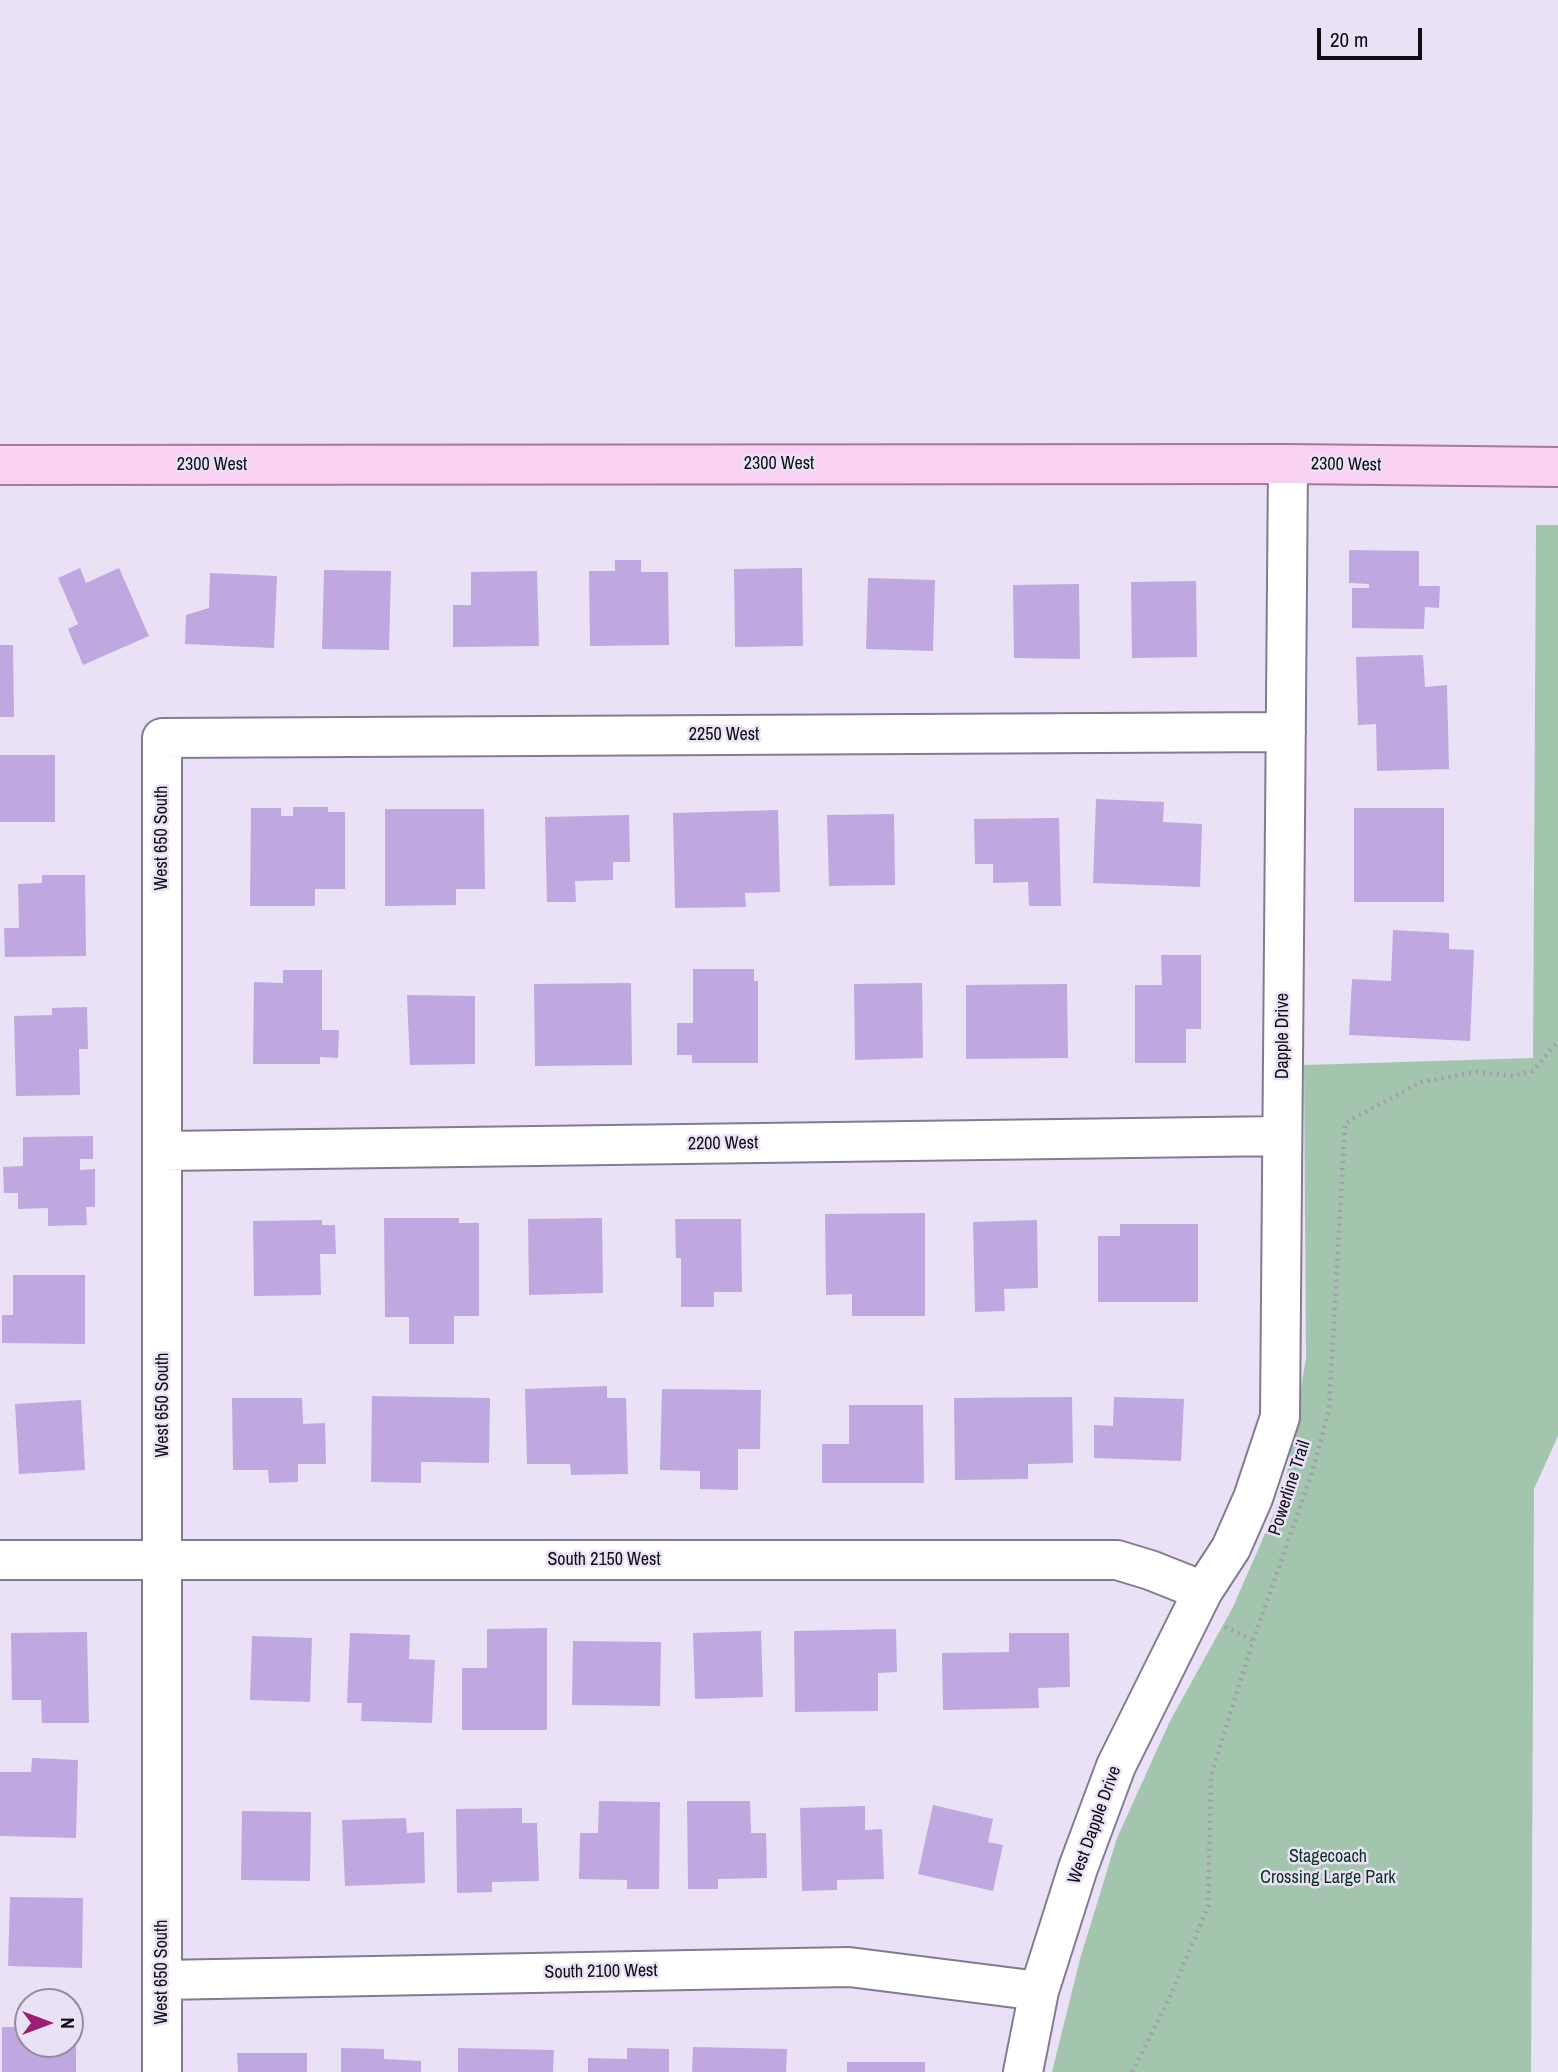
<!DOCTYPE html>
<html>
<head>
<meta charset="utf-8">
<style>
	body { margin:0 }
	#map { position:relative; width:1558px; height:2072px; overflow:hidden; background:#eae1f7; font-family:"Archivo Narrow",sans-serif }
	canvas { display:block }
	.north { position:absolute; left:14px; top:1988px; width:70px; height:70px; box-sizing:border-box; background:#eae1f7; border:2px solid #938c9c; border-radius:50%; rotate:90deg; font-size:19px; font-weight:700; line-height:28px; text-align:center; color:#100d14 }
	.north::after { content:''; display:block; margin:auto; width:24px; height:32px; background:#9d1f74; clip-path:polygon(50% 0,100% 100%,50% 72%,0 100%) }
	.scale { position:absolute; left:1317px; top:28px; width:105px; height:32px; box-sizing:border-box; border:4px solid #100d14; border-top:0; padding-left:9px; font-size:21px; line-height:24px; white-space:nowrap; color:#100d14; -webkit-text-stroke:5px #eae1f7; paint-order:stroke }
</style>
</head>
<body>
<div id="map">
<canvas width="1558" height="2072"></canvas>
<div class="north">N</div>
<div class="scale">20 m</div>
</div>
<script>
const ctx = document.querySelector('canvas').getContext('2d');
ctx.lineJoin = 'round';
function fill(path, color) { ctx.fillStyle = color; ctx.fill(path, 'evenodd'); }
function stroke(path, color, width, dash) { ctx.strokeStyle = color; ctx.lineWidth = width; ctx.lineCap = dash ? 'butt' : 'round'; ctx.setLineDash(dash || []); ctx.stroke(path); }
function drawText(font, color, halo, rows, align = 'center') {
  ctx.font = font + ' "Archivo Narrow",sans-serif'; ctx.lineWidth = 5; ctx.setLineDash([]); ctx.textBaseline = 'middle'; ctx.strokeStyle = halo; ctx.fillStyle = color; for (const [text, x, y, turn = 0] of rows) {
    ctx.save(); ctx.translate(x, y); ctx.rotate((+turn || 0) * Math.PI / 180); ctx.textAlign = isNaN(turn) ? turn : align; if (halo) ctx.strokeText(text, 0, 0); ctx.fillText(text, 0, 0); ctx.restore();
  }
}
const green = new Path2D(`
	M1536,525H1558V1436L1534,1489L1531,2072H1052L1080,1959L1117,1838L1170,1721L1233,1607L1284,1490L1306,1358L1304,1065L1533,1058Z`);
const building = new Path2D(`
	M1349,550L1419,551V586H1440L1439,608L1425,607L1424,629L1352,628V588H1369V584L1349,583Z
	M615,560H641V572H668L669,645L590,646L589,571H615Z
	M80,568L86,583L119,568L149,636L83,665L68,629L78,624L58,578Z
	M802,568L803,646L735,647L734,569Z
	M324,570L391,571L389,650L322,649Z
	M537,571L539,646L453,647V605H471V572Z
	M210,573L277,576L274,648L185,644L186,615L209,608Z
	M868,578L935,580L933,651L866,649Z
	M1196,581L1197,657L1132,658L1131,582Z
	M1079,584L1080,659L1014,658L1013,585Z
	M0,645H13L14,717H0Z
	M1423,655L1425,687L1447,685L1449,769L1377,771L1376,724L1358,725L1356,657Z
	M0,755H55V822H0Z
	M1096,799L1164,802L1163,822L1202,824L1200,887L1093,883Z
	M293,807H328V812H345V889H315V906H250L251,808H281V816H293Z
	M1354,808H1444V902H1354Z
	M385,809H484L485,889H456V905L385,906Z
	M778,810L780,892L745,893L746,907L675,908L673,813Z
	M894,814L895,885L829,886L827,815Z
	M629,815L630,862H613V880L575,881L576,902H547L545,817Z
	M1059,818L1061,906H1029L1028,882L993,883V864H975L974,819Z
	M42,875H85L86,956L5,957L4,928H19L18,884L42,883Z
	M1393,930L1449,933V949L1474,950L1470,1041L1349,1035L1352,979L1391,981Z
	M1161,955H1201V1029H1186V1063H1135V985H1162Z
	M693,969H754V981H758V1063H692V1055H677V1023H693Z
	M283,970H322V1030H339L338,1058L320,1057V1064H253L254,982L283,983Z
	M631,983L632,1065L535,1066L534,984Z
	M922,983L923,1058L855,1060L854,984Z
	M1067,984L1068,1058L966,1059V985Z
	M407,995L475,996V1064L410,1065Z
	M87,1007L88,1049H79L80,1095L16,1096L14,1016L52,1015V1008Z
	M93,1136V1159H80V1170L95,1169V1207H86L87,1225L48,1226V1208L18,1209V1193H4L3,1167L23,1166V1137Z
	M925,1213V1316H852V1294L826,1295L825,1214Z
	M384,1218H459V1223H479V1316H454V1344H409V1317H385Z
	M602,1218L603,1293L529,1295L528,1219Z
	M675,1219H741L742,1292H714V1307H681V1258H676Z
	M322,1220V1225H335L336,1254H320L321,1295L254,1296L253,1221Z
	M1037,1220L1038,1288L1004,1289L1005,1311L975,1312L973,1222Z
	M1120,1224H1198V1302H1098V1236H1120Z
	M13,1275H85V1344L2,1343V1315H13Z
	M607,1386V1398H626L628,1474L571,1475L570,1464H527L525,1389Z
	M662,1389L761,1390L760,1449H738V1490L700,1489V1471L660,1470Z
	M372,1396L490,1398L489,1463L421,1462V1483L371,1482Z
	M1072,1397L1073,1463L1028,1464V1479L955,1480L954,1398Z
	M1114,1397L1184,1399L1181,1461L1094,1458V1425L1113,1426Z
	M232,1398H302L303,1424L325,1423L326,1464H298V1482L269,1483L268,1470H233Z
	M81,1400L85,1470L19,1474L15,1404Z
	M849,1405H923L924,1483H822V1444H849Z
	M547,1628V1730H462V1668H487V1629Z
	M896,1629L897,1672L878,1673V1711L795,1712L794,1631Z
	M761,1631L763,1697L695,1699L693,1633Z
	M87,1632L89,1723H42L41,1700H12L11,1633Z
	M350,1633L410,1635L409,1659L435,1660L432,1723L361,1721L362,1703H347Z
	M1009,1633H1069L1070,1687L1038,1688L1039,1708L943,1710L942,1653L1009,1652Z
	M252,1636L312,1638L310,1702L250,1700Z
	M573,1641L661,1642L660,1706L572,1705Z
	M32,1758L78,1760L76,1838L0,1836V1772H31Z
	M599,1801L660,1802L659,1889H627V1880L579,1879L580,1833H598Z
	M687,1801H750L751,1833H766L767,1878L718,1879V1889H688Z
	M933,1805L993,1819L988,1842L1003,1845L993,1891L918,1874Z
	M865,1806V1830L882,1829L884,1879L837,1880V1890L802,1891L800,1808Z
	M522,1808V1823H537L539,1881L492,1882V1892L457,1893L456,1809Z
	M242,1811L311,1812L310,1881L241,1880Z
	M406,1818L407,1833L424,1832L425,1883L345,1886L342,1820Z
	M10,1897L83,1898L82,1968L8,1966Z
	M70,2014H76V2072H2V2027H28V2044H70Z
	M693,2047L787,2049L786,2072H692Z
	M341,2048L384,2049V2059L421,2061V2072H341Z
	M458,2048L554,2050L553,2072H458Z
	M627,2048L669,2049V2072H588V2058L627,2059Z
	M237,2053H307V2072H238Z
	M847,2062H925V2072H847Z`);
const path = new Path2D(`
	M1225,1627L1253,1640
	M1132,2072L1170,1997L1208,1906L1211,1775L1250,1650L1312,1472L1329,1410L1345,1123L1421,1082L1476,1072L1513,1076L1533,1071L1558,1041`);
const minor = new Path2D(`
	M163,1151L1282,1136
	M0,1560H1117L1150,1570L1203,1591
	M162,1980L849,1967L1039,1991
	M162,2072V738L1286,732
	M1023,2072L1039,1991L1078,1868L1116,1766L1203,1591L1231,1548L1253,1498L1280,1417L1288,464`);
const major = new Path2D(`
	M0,465L1288,464L1558,467`);
const streetNames = [
	["2300 West",779,464],
	["2300 West",212,465],
	["2300 West",1346,465,1],
	["2250 West",724,735],
	["West 650 South",162,838,-90],
	["Dapple Drive",1283,1036,-90],
	["2200 West",723,1144,-1],
	["West 650 South",163,1405,-90],
	["Powerline Trail",1290,1488,-72],
	["South 2150 West",604,1560],
	["West Dapple Drive",1095,1825,-70],
	["West 650 South",162,1972,-90],
	["South 2100 West",601,1972,-1]
];
const parkNames = [
	["Stagecoach",1328,1857],
	["Crossing Large Park",1328,1878]
];
fill(green, '#a3c5ae');
fill(building, '#bea8df');
stroke(minor, '#837b8f', 42);
stroke(major, '#a5789f', 42);
stroke(path, '#a49cae', 4.5, [2, 5]);
stroke(minor, '#fff', 38);
stroke(major, '#f9d1f2', 38);
drawText('18px', '#100d14', '#eae1f7', streetNames);
drawText('18px', '#06341c', '#eae1f7', parkNames);
</script>
</body>
</html>
